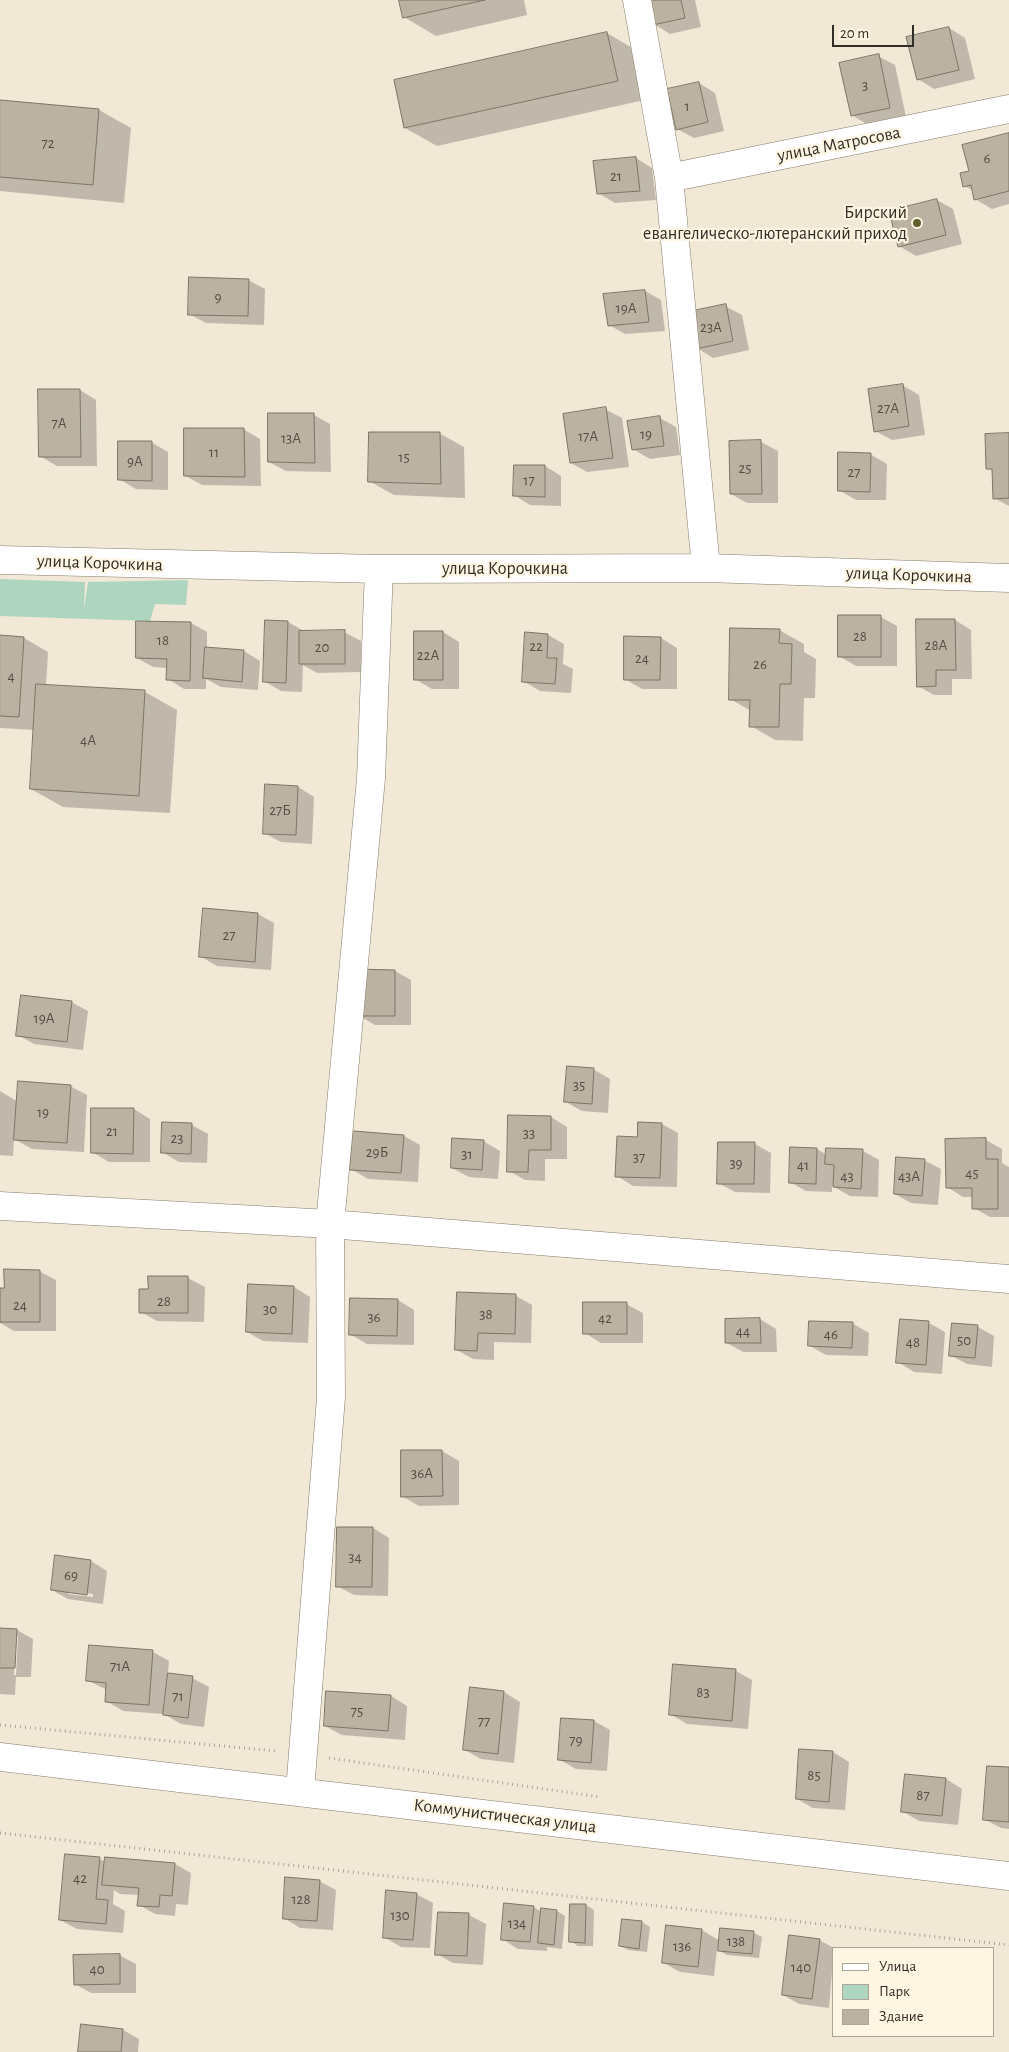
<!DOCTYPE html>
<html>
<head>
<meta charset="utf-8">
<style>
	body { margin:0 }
	#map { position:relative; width:1009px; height:2052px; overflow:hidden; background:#f1e8d6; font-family:"Alegreya Sans",sans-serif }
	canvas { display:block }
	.legend { position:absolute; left:832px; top:1947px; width:162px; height:90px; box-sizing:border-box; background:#fff5e3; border:1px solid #ada598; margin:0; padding:6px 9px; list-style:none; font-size:15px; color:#312d27 }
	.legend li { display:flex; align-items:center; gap:10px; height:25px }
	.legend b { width:25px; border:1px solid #ada598 }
	.scale { position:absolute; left:832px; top:25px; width:82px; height:22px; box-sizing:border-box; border:2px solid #312d27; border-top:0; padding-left:6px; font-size:15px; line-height:18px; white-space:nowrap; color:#312d27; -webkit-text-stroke:4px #fff5e3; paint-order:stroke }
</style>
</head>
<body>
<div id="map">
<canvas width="1009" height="2052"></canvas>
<ul class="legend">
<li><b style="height:6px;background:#fff"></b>Улица</li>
<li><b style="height:14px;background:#add5c0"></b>Парк</li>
<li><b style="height:14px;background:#bbb2a1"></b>Здание</li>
</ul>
<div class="scale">20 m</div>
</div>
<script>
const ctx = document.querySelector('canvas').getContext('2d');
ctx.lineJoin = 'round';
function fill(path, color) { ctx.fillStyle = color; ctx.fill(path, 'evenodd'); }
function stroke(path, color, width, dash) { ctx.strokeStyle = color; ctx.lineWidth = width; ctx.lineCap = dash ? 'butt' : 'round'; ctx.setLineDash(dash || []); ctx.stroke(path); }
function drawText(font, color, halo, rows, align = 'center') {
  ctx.font = font + ' "Alegreya Sans",sans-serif'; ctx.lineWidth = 4.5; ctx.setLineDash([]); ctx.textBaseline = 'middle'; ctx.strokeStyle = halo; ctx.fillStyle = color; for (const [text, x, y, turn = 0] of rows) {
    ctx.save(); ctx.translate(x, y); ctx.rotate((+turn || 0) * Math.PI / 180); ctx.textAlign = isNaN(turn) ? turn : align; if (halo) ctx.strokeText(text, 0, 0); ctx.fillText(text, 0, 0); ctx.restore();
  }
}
const green = new Path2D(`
	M0,579L85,582L84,610L88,582L188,580L186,605L155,604L150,621L0,616Z`);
const shadow = new Path2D(`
	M400,0H524L527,15L436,36L404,17Z
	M649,0H695L701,27L670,34L654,24Z
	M949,28L965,38L975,79L934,89L918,79Z
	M607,33L639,52L649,99L437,146L405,128Z
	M878,56L895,65L906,117L868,125L852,115Z
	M699,83L715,93L724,131L694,138L677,129Z
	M0,101L99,110L131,128L124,203L0,191Z
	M1009,134V204L992,209L975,199L974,191L964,186L971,172Z
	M636,158L652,168L656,200L615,203L598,193Z
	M937,200L953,209L962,244L916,256L899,246Z
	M248,280L265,289L264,325L206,323L189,314Z
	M645,291L661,300L665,331L625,334L609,325Z
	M725,306L742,315L749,350L713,358L697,348Z
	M902,385L919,395L925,435L892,440L875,431Z
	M80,390L96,400L97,466H57L40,456Z
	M605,409L622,418L629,467L587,472L571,463Z
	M314,415L330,424L331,472L286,471L269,462Z
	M660,418L676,427L680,455L650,459L633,449Z
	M243,429L260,439L261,486L202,485L186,476Z
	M439,433L464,447L465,498L394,495L369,481Z
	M1009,434V506L994,498L993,471L988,468Z
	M151,442L168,452V490L136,489L119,479Z
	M731,442H761L778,451V503H747L731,494Z
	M870,454L887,464L886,500H856L839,490Z
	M545,466L561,476V506L530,505L514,495Z
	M881,617L897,626V666H856L839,656Z
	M955,620L971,630L972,679H952V695H934L918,686Z
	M288,622L304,631L344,632L361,641V672L317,673L303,665L302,692L281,691L264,681Z
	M191,623L207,632V649L244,651L260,661L258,690L221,687L206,679V689H184L168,679V668L153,667L137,658Z
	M779,630L804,644V652L816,659L815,698H804L803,741L775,740L751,726V711L730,699Z
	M443,632L459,642V689H432L415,679Z
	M548,635L564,644L563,664L573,669L571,693L540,691L523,681Z
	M0,637L24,638L48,652L46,686L145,692L177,710L170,813L63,807L31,789L35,730L0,728Z
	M661,638L677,648V689H642L625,679Z
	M298,787L314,797L312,844L281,842L264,833Z
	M258,914L274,923L271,970L217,966L200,956Z
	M395,971L411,980V1025H375L358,1015Z
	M71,1002L88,1011L83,1050L34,1044L18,1035Z
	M593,1069L610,1079L608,1113L582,1111L566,1102Z
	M70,1086L87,1095L84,1152L32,1149L14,1139L13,1156L0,1155V1091L18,1102Z
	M134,1109L150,1119V1162H109L92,1152Z
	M551,1117L567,1127V1159H545V1181L525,1180L509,1171Z
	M164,1123L192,1125L208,1134L207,1163L179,1162L162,1152Z
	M662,1124L678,1133L677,1187L633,1186L617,1176L638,1138Z
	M404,1136L420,1145L418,1182L368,1179L351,1169Z
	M986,1140L1002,1149V1163L1009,1167V1217H990L974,1208L973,1197H963L947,1187Z
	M483,1141L500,1151L498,1179L469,1177L452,1168Z
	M755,1144L771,1153L770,1193L735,1192L718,1183Z
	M817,1149L827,1155L863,1151L879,1160L878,1197L850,1196L832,1186V1192L806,1191L790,1182Z
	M924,1160L941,1169L938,1205L911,1203L895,1194Z
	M39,1271L56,1280V1331H14L0,1323V1289H5Z
	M149,1278H188L205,1287L204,1322L157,1321L141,1312L149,1290Z
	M249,1286L294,1287L310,1297L308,1343L263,1341L247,1332Z
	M516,1296L532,1305L531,1343L494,1342V1360L473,1359L457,1350Z
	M398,1300L414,1310V1345L367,1344L350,1334Z
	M626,1304L643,1313V1343H601L585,1333Z
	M760,1319L776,1329L777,1352H743L727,1343Z
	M852,1323L869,1333L868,1356L826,1355L810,1346Z
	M929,1323L945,1332L942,1374L914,1372L898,1362Z
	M953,1324L978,1327L994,1336L992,1367L967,1364L950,1355Z
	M442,1451L459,1461V1505L419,1506L402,1496V1452Z
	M373,1528L389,1538L388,1596L354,1595L337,1586Z
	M56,1557L91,1561L107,1571L103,1604L68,1599L52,1590ZM68,1591L93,1594V1597L68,1594Z
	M0,1629L17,1630L33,1639L31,1677H16L15,1695L0,1694ZM15,1636H18L16,1675H14Z
	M90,1647L153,1652L169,1661L168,1674L192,1678L209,1687L204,1727L181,1724L164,1714L123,1711L106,1701L107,1690L87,1680Z
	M674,1666L736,1671L752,1680L748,1729L687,1724L670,1714Z
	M504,1692L520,1702L514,1763L481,1759L465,1750Z
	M391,1696L407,1706L405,1740L342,1735L325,1726Z
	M594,1721L610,1730L607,1771L576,1769L560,1760Z
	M833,1752L849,1762L845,1810L813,1808L797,1799Z
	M1009,1768V1829L1001,1828L984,1819Z
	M946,1779L962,1789L958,1825L919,1821L902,1811Z
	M99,1859L106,1862L175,1864L191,1873L188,1905L176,1904L175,1916L155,1914L139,1905L140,1895L120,1894L114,1890L113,1904L125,1911L123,1933L77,1929L60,1920Z
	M319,1881L336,1890L333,1930L300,1928L284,1918Z
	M416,1894L433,1903L430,1948L401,1947L384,1937Z
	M586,1905L594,1910L593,1946H578L570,1941Z
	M533,1907L542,1912L557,1911L565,1916L562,1949L547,1947V1951L518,1949L502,1939Z
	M439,1913L469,1915L486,1924L483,1965L453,1963L437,1954Z
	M623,1920L642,1922L650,1927L647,1952L628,1950L620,1946Z
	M702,1930L720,1941L754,1933L762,1937L759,1958L727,1955L717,1949L714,1976L680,1972L664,1963Z
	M819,1940L834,1948L829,2008L799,2004L783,1995Z
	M119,1955L136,1964V1993H91L75,1984Z
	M123,2030L139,2039L138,2052H79Z`);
const building = new Path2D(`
	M399,0H485L403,18Z
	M648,0H681L685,18L653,25Z
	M949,27L959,70L917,80L906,37Z
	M607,32L618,81L404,128L394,80Z
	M879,54L890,108L851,116L839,63Z
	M699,82L708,122L676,130L667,89Z
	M0,100L99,109L93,185L0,177Z
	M1009,133V191L974,200L971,185L963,187L960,173L969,171L962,145Z
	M636,157L640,191L597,194L593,161Z
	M937,199L946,235L898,247L889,211Z
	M189,277L249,279L248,316L188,315Z
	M645,290L649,322L608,326L603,294Z
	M726,304L733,341L696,349L688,312Z
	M903,384L909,426L874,432L868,389Z
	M38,389H80L81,457H39Z
	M606,407L613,458L570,463L563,414Z
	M268,413H314L315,463L268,462Z
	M660,416L664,446L632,450L627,421Z
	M184,428H244L245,477L184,476Z
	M369,432H440L441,484L368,482Z
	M1009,433V498L993,499L992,469H986L985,434Z
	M761,440L762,494H730L729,441Z
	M118,441H152V481L118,480Z
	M838,452L871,453L870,492L838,491Z
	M514,465H545V497L513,496Z
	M838,615H881V657H838Z
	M916,619H955L956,670H936V686L917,687Z
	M265,620L288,621L286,683L263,682Z
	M136,621L191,622L190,681L166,680L167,659L136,658Z
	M730,628L780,629L779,643L792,644L791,684H780L779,727H749L750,700H729Z
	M345,630V664H299V631Z
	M414,631H443V680H414Z
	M525,632L548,634L547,658H557L555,684L522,682Z
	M0,635L24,637L19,717L0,716Z
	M624,636L661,637L660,680H624Z
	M205,647L244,650L242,682L203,678Z
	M36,684L145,690L139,796L30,789Z
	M265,784L298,786L296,835L263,834Z
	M203,908L258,913L255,962L199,957Z
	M357,969L395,970V1016H357Z
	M21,995L72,1001L67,1042L16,1036Z
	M567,1066L594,1068L592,1104L564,1102Z
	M18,1081L71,1085L67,1143L14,1140Z
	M91,1108H134L133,1154L91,1153Z
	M508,1115L551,1116V1150H529L528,1172H507Z
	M162,1122L192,1123L191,1154L161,1153Z
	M638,1122L662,1123L660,1178L615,1177L617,1136L637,1137Z
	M353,1131L404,1135L401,1173L350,1170Z
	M452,1138L484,1140L482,1170L451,1168Z
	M986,1138V1159H998V1209H972V1188H946L945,1139Z
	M718,1142H755L754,1184H717Z
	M790,1147L817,1148L816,1184L789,1183Z
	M826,1148L863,1149L861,1189L833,1187L834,1165L825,1164Z
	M896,1157L925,1159L922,1196L894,1194Z
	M4,1269L40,1270V1322H0V1288H4Z
	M148,1276H188V1313H139V1289H148Z
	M248,1284L294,1286L292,1334L246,1332Z
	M457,1292L516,1294L515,1334L478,1333L477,1351L455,1350Z
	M350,1298L398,1299L397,1336L349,1335Z
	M583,1302H627V1334H583Z
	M760,1318L761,1343H725V1319Z
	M900,1319L929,1321L926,1365L896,1363Z
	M809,1321L853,1322L852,1348L808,1346Z
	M952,1323L978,1325L975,1358L949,1356Z
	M401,1450H442L443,1496L401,1497Z
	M337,1527H373L372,1587H336Z
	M55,1555L91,1560L87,1595L51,1590Z
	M0,1628L17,1629L15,1668H0Z
	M89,1645L153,1650L149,1705L105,1702L106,1683L86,1681Z
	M673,1664L736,1669L732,1721L669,1715Z
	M168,1673L193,1676L188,1718L163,1715Z
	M470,1687L504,1691L498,1754L463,1750Z
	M326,1691L391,1695L388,1731L324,1726Z
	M561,1718L594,1720L591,1763L558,1760Z
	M799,1749L833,1751L829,1802L796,1799Z
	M987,1766L1009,1767V1822L983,1820Z
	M905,1774L946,1778L942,1816L901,1812Z
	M65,1854L100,1857L96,1899L108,1900L106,1924L59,1920Z
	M105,1857L175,1863L172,1896L160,1895L159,1907L137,1906L139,1888L102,1885Z
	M285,1877L320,1880L317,1921L283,1919Z
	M386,1890L417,1893L413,1940L383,1938Z
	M504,1903L534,1906L530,1942L501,1940Z
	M570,1904H586L585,1943L569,1942Z
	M541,1908L557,1910L554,1945L538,1943Z
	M438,1912L469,1913L467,1956L435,1955Z
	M622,1919L642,1921L639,1949L619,1946Z
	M666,1925L702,1929L698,1967L662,1963Z
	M720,1928L754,1931L752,1954L718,1951Z
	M789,1935L820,1939L812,1999L782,1995Z
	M120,1954V1984L74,1985L73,1955Z
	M81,2024L123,2029L121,2052H78Z`);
const path = new Path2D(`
	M0,1725L276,1751
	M329,1758L600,1797
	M0,1833L1009,1945`);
const minor = new Path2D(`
	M637,0L669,178L706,568
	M669,178L1009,109
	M0,560L379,569L706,568L1009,578
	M0,1206L330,1224L1009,1279
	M0,1757L1009,1876
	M300,1791L331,1397L330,1224L371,778L379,569`);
const markers = [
	[917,223,5,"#5e5f2c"]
];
const numberNames = [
	["3",865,85],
	["1",687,106],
	["72",48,143],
	["6",987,158],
	["21",616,176],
	["9",218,297],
	["19А",626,308],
	["23А",711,327],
	["27А",888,408],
	["7А",59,423],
	["19",646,434],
	["17А",588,436],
	["13А",291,438],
	["11",214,452],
	["15",404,457],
	["9А",135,461],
	["25",745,468],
	["27",854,472],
	["17",529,480],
	["28",860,636],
	["18",163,640],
	["28А",936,645],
	["22",536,646],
	["20",322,647],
	["22А",428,655],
	["24",642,658],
	["26",760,664],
	["4",11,676],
	["4А",88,740],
	["27Б",280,810],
	["27",229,935],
	["19А",44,1018],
	["35",579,1085],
	["19",43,1112],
	["21",112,1131],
	["33",529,1133],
	["23",177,1138],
	["29Б",377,1152],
	["31",467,1154],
	["37",639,1157],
	["39",736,1163],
	["41",803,1165],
	["45",972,1173],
	["43",847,1176],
	["43А",909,1176],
	["28",164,1301],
	["24",20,1305],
	["30",270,1309],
	["38",486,1314],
	["36",374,1317],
	["42",605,1318],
	["44",743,1331],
	["46",831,1334],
	["50",964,1340],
	["48",913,1342],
	["36А",422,1473],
	["34",355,1557],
	["69",71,1575],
	["71А",120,1666],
	["83",703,1692],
	["71",178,1696],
	["75",357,1711],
	["77",484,1721],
	["79",576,1740],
	["85",814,1775],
	["87",923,1795],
	["42",80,1878],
	["128",301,1899],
	["130",400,1915],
	["134",517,1923],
	["138",736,1941],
	["136",682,1946],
	["140",801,1967],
	["40",97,1969]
];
const streetNames = [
	["улица Матросова",839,144,-11],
	["улица Корочкина",100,563,2],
	["улица Корочкина",505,569],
	["улица Корочкина",909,575,2],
	["Коммунистическая улица",505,1816,7]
];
const poiNames = [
	["Бирский",907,213],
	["евангелическо-лютеранский приход",907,234]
];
fill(green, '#add5c0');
fill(shadow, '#0003');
fill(building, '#bbb2a1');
stroke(building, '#7d7565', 1);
stroke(minor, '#857c6c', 29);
stroke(path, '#aba496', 3, [1, 4]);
stroke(minor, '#fff', 28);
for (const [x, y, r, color] of markers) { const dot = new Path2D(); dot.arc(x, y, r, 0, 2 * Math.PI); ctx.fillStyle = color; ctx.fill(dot); stroke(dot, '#fff5e3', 2); }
drawText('15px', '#544e46', null, numberNames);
drawText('18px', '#312d27', '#fff5e3', streetNames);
drawText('18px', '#312d27', '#fff5e3', poiNames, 'right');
</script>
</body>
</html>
